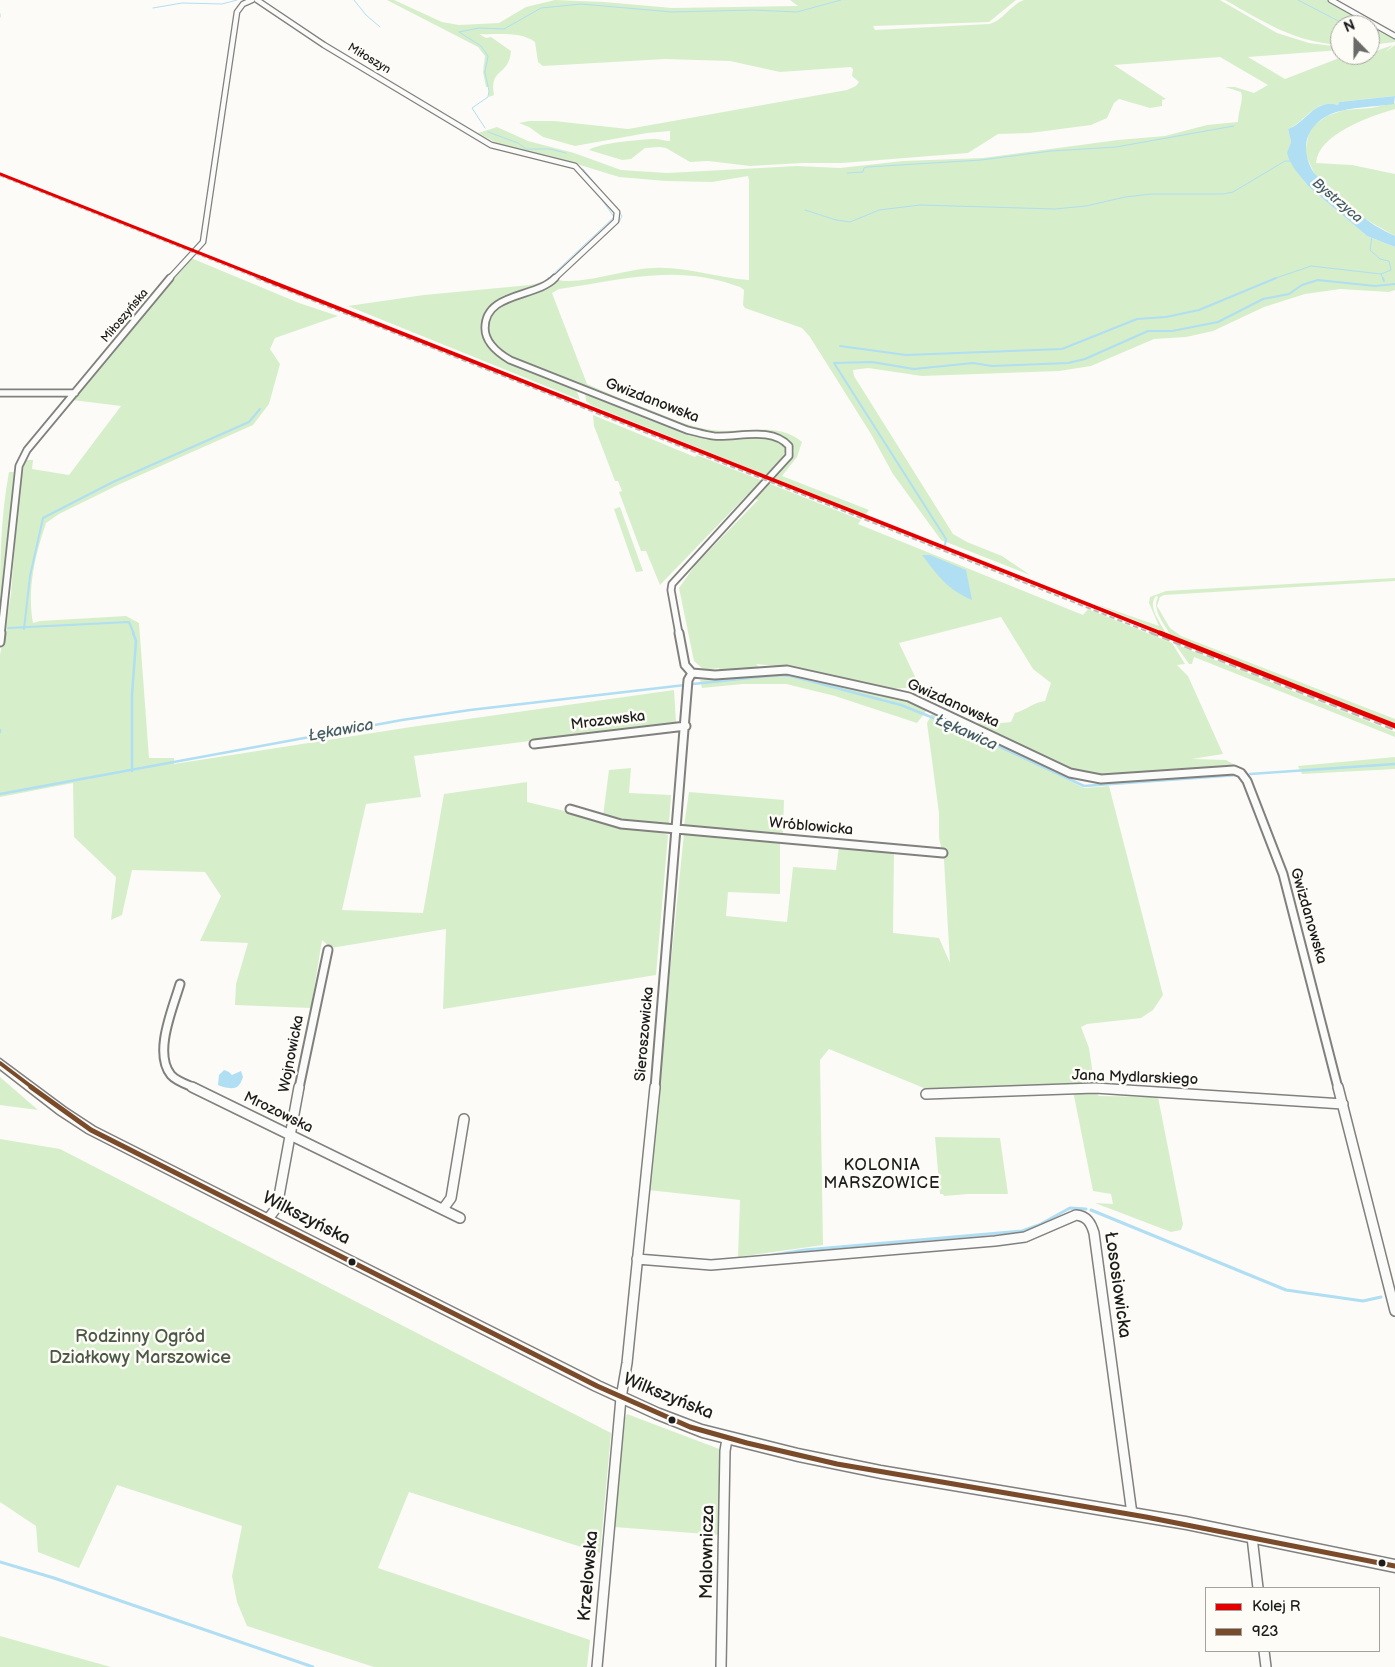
<!DOCTYPE html>
<html>
<head>
<meta charset="utf-8">
<style>
	body { margin:0 }
	#map { position:relative; width:1395px; height:1667px; overflow:hidden; background:#fcfbf8; font-family:"Balsamiq Sans",sans-serif }
	canvas { display:block }
	.legend { position:absolute; left:1205px; top:1587px; width:175px; height:65px; box-sizing:border-box; background:#fdfcf7; border:1px solid #a3a29f; margin:0; padding:6px 9px; list-style:none; font-size:15px; color:#1c1c1c }
	.legend li { display:flex; align-items:center; gap:10px; height:25px }
	.legend b { width:25px; border:1px solid #a3a29f }
	.north { position:absolute; left:1330px; top:15px; width:50px; height:50px; box-sizing:border-box; background:#fdfcf7; border:1px solid #a3a29f; border-radius:50%; rotate:338deg; font-size:14px; font-weight:700; line-height:20px; text-align:center; color:#1c1c1c }
	.north::after { content:''; display:block; margin:auto; width:18px; height:22px; background:#6a6a69; clip-path:polygon(50% 0,100% 100%,50% 72%,0 100%) }
</style>
</head>
<body>
<div id="map">
<canvas width="1395" height="1667"></canvas>
<ul class="legend">
<li><b style="height:6px;background:#e50000"></b>Kolej R</li>
<li><b style="height:6px;background:#7a4b2a"></b>923</li>
</ul>
<div class="north">N</div>
</div>
<script>
const ctx = document.querySelector('canvas').getContext('2d');
ctx.lineJoin = 'round';
function fill(path, color) { ctx.fillStyle = color; ctx.fill(path, 'evenodd'); }
function stroke(path, color, width, dash) { ctx.strokeStyle = color; ctx.lineWidth = width; ctx.lineCap = dash ? 'butt' : 'round'; ctx.setLineDash(dash || []); ctx.stroke(path); }
function drawText(font, color, halo, rows, align = 'center') {
  ctx.font = font + ' "Balsamiq Sans",sans-serif'; ctx.lineWidth = 5; ctx.setLineDash([]); ctx.textBaseline = 'middle'; ctx.strokeStyle = halo; ctx.fillStyle = color; for (const [text, x, y, turn = 0] of rows) {
    ctx.save(); ctx.translate(x, y); ctx.rotate((+turn || 0) * Math.PI / 180); ctx.textAlign = isNaN(turn) ? turn : align; if (halo) ctx.strokeText(text, 0, 0); ctx.fillText(text, 0, 0); ctx.restore();
  }
}
const green = new Path2D(`
	M387,0H394L442,22L459,25L499,23L526,7L555,0L604,2L672,8L798,6L790,0H1016L989,22L873,26L875,30L989,24C1003,21 1010,5 1024,0H1220L1277,33L1309,43L1340,47V50L1248,57L1285,79L1347,55H1370V53L1393,45L1384,53L1395,45V96L1339,102L1338,105C1316,98 1305,122 1288,129L1291,142L1289,149L1295,170L1309,187L1367,236L1395,247V290L1389,292L1340,289L1305,294L1264,307L1213,331L1186,337L1154,339L1091,366L1059,371L922,376L868,368L853,370L854,376L953,534L967,542L1002,556L1030,575L941,540L893,474L871,434L810,337L802,328L745,308L743,305L744,290L740,287C676,263 623,280 559,289L552,293L587,384C610,394 634,404 658,413C676,420 693,428 713,430C741,434 778,421 802,442L797,457L782,476L869,510L865,515L773,478L791,460L794,451C782,424 751,433 728,434C715,434 702,431 689,429L512,359C506,354 499,351 494,345C483,331 489,311 504,302C516,295 532,295 545,289C555,284 564,270 572,262L576,263L557,280C584,285 624,269 653,268C686,266 717,278 749,280V180L748,176L712,182L666,181L619,177L567,161L502,146L478,133L497,127L528,141L574,153L621,170L667,173L797,166L840,168L903,161L983,158L1118,140L1165,136L1207,125L1238,122C1238,111 1244,100 1241,92L1225,87H1235L1254,93L1268,85L1220,57L1114,65L1166,99L1162,100V106L1150,108L1119,99L1114,103L1107,118L1091,125L1030,133L998,134L968,153L842,163H802L750,166L708,161L690,162L666,148L660,147L645,148L631,159L622,160L589,150C598,143 643,139 655,139C660,139 665,141 670,141V131L647,133L575,146L543,137L529,127L519,123L529,121H554L628,129L847,90L856,86L859,82L852,76L853,69L851,67L780,72L730,61L665,59L543,66L538,62L535,42C520,31 498,35 479,34L486,38L491,37L511,51C509,77 489,67 494,95L489,97V87H486L483,72L485,56L478,47Z
	M1225,0H1327L1395,39V42L1370,45V25H1340V45C1294,42 1264,22 1225,0Z
	M1395,103V109C1371,116 1318,134 1316,163L1352,165L1395,174V236L1358,215L1346,204L1327,184L1315,175L1305,153L1309,132L1314,125L1327,116L1344,110L1371,108Z
	M191,258L299,303L338,316L275,338L270,349L280,364L269,404L253,425L120,484L59,514L46,523C35,556 27,588 33,623L40,621L126,616L139,623L149,758H174V764L411,727L674,690L676,722L414,756L421,797L366,804L342,910L423,913L444,794L527,782V802L569,812L608,825L628,829L653,830L668,835L656,975L443,1009L446,929L331,948L322,940L311,1008L235,1005L236,984L248,943L200,941L221,896L205,872L132,870L122,915L111,920L116,877L74,837L73,783L0,797V655L11,594L19,489L25,460H33L32,469L69,475L121,406L72,400C113,354 152,305 191,258Z
	M543,282C531,293 507,292 491,306C486,311 484,317 482,323C472,357 553,379 576,389L580,400L348,306L424,295L530,285Z
	M585,392L667,426L698,435L759,436L775,438L786,449L781,461L766,475L591,405L586,401Z
	M593,415L695,457L697,455L763,481L749,496L747,495L660,585L646,551H641L619,492L622,491L618,481H615L594,426Z
	M9,472H14L0,616C0,568 0,520 9,472Z
	M768,483L861,520L858,524L1083,615L1088,609L1172,643L1185,664L1177,665L1188,676L1223,754L1192,759L1226,760L1235,765V768L1103,775L1073,772L980,728L978,723L991,724L1011,722L1015,713C1026,710 1034,702 1045,701L1051,683L1033,669L1001,617L899,643L920,687L891,689L806,669L756,664L760,668L721,672L719,668L704,670L694,661L679,588L696,564L758,500L754,498Z
	M620,507L643,571L636,572L614,509Z
	M1395,578V581L1164,595L1160,597L1157,606L1170,628L1181,636L1395,719V725L1171,636C1165,625 1151,609 1158,597L1156,596C1147,606 1160,622 1166,633L1093,603L1159,626L1149,603L1150,597L1166,591Z
	M1175,644L1395,732V737L1194,657L1192,664H1189Z
	M783,672C801,677 819,682 836,685C863,691 906,693 926,711L917,723L835,696L786,684H743L702,688L700,680Z
	M933,712L1084,788L1109,786L1163,995L1153,1010L1141,1018L1087,1024L1081,1027L1089,1048L1093,1075L1087,1086L931,1091L829,1049L820,1060L823,1245L738,1257L740,1200L648,1190L684,833L775,840L780,844V894L728,892L726,916L787,922L793,867L836,870L839,846L894,851L893,933L939,938L950,963L944,860L939,838V813L927,723Z
	M1395,757V769L1302,774L1298,766Z
	M631,768L629,793L671,795L669,824C647,827 624,822 603,816L609,770Z
	M689,792L784,800L783,833L684,826Z
	M0,1077L38,1110L0,1105Z
	M1073,1091H1095L1099,1096L1158,1097L1183,1224L1181,1230L1171,1232L1095,1203L1113,1204L1111,1194L1093,1191Z
	M935,1137L1000,1138L1008,1194H968L944,1196L943,1194H940Z
	M0,1139L60,1149L611,1433L600,1553L409,1492L378,1568L590,1640L587,1667H374L247,1626L237,1602L232,1576L242,1526L117,1485L79,1568L38,1552L36,1526L0,1502Z
	M627,1414L722,1450L719,1535L614,1527L625,1418Z
	M0,1636L111,1667H0Z`);
const water = new Path2D(`
	M1395,96L1394,104C1375,107 1343,107 1327,116C1303,129 1301,152 1314,173C1318,178 1324,181 1329,186C1351,208 1365,222 1395,236V247L1367,236L1309,187L1295,170L1289,159L1287,153L1291,142L1288,129C1306,123 1315,98 1338,105L1339,102Z
	M922,555H930L966,570L972,600C947,589 938,576 922,555Z
	M224,1070L229,1072L232,1075L241,1071L243,1077C242,1079 241,1083 239,1085C235,1091 222,1087 218,1085L219,1075Z`);
const streamFar3 = new Path2D(`
	M354,0L366,15L380,27
	M1298,0L1346,25
	M153,8L182,3L222,4L237,0
	M0,14V17
	M459,32L479,28L504,29L541,8L581,4L672,12L753,10L797,12L841,0
	M459,32L481,46L488,56L485,72L489,91L488,97L472,108L485,128
	M1370,37L1376,40
	M488,132L518,143L526,149H550L566,153
	M583,169L608,199
	M847,173L863,172L864,168L867,167L981,160L1051,151L1116,147L1234,126
	M805,210L836,220L850,222L879,210L920,205L1055,209L1086,206L1125,197L1151,194H1223L1233,192L1285,161H1292
	M574,264L619,222L622,216L618,210
	M1381,274L1383,279
	M548,279L614,217L600,197
	M1273,279L1311,266L1381,274L1391,270L1389,261L1380,259L1370,250L1372,236`);
const streamFar2 = new Path2D(`
	M1383,278L1384,281
	M546,281L549,278
	M840,346L906,355L1062,349L1137,319L1166,317L1199,310L1276,278
	M945,545L946,539L834,363L872,362L914,369L973,363L992,366L1068,363L1085,359L1148,331H1172L1218,322L1263,299L1289,294L1302,285L1318,280L1375,286L1395,284
	M8,628L129,622L134,634
	M24,629L30,576L43,518L113,482L249,422L260,409`);
const streamFar1 = new Path2D(`
	M693,684L778,675L791,676L901,705L966,731L1084,786L1238,775
	M0,730V732
	M132,771V695L136,641L133,633
	M1250,774L1395,764
	M0,794L402,720L470,710L685,685`);
const stream = new Path2D(`
	M1091,1210L1286,1290L1363,1301L1381,1297
	M761,1257L805,1250L1022,1231L1039,1225L1070,1208L1086,1209
	M0,1562L54,1578L313,1667`);
const minorFar3 = new Path2D(`
	M257,0L324,45L491,145L575,166L617,212L616,221L554,279
	M1331,0L1395,36
	M169,279L203,242L237,12L243,4L252,0`);
const minorFar2 = new Path2D(`
	M555,278C536,298 485,292 485,328C485,343 498,353 510,360L687,430C696,432 705,435 714,436C738,438 771,426 789,446V456L672,584L671,590L679,634
	M0,393H75
	M1,634L19,466L27,450L170,278`);
const minorFar1 = new Path2D(`
	M679,633L685,665L692,673L715,675L787,670L909,697L1070,773L1101,779L1234,770L1241,773L1247,781L1283,874L1338,1088
	M0,642L1,633
	M534,744L686,726
	M570,809L621,824L943,853
	M180,984C173,1008 153,1053 171,1075C176,1081 188,1085 195,1088
	M299,1088L328,950
	M655,1088L688,680L692,673
	M1090,1088H1098`);
const minor = new Path2D(`
	M192,1087L460,1218
	M1338,1087L1395,1311
	M926,1094L1095,1088L1343,1104
	M443,1209L451,1198L464,1119
	M268,1219L277,1207L299,1087
	M637,1259L711,1265L995,1241L1025,1237L1076,1215C1087,1216 1091,1223 1094,1233L1132,1514
	M1252,1537L1258,1588
	M1264,1651L1266,1667
	M597,1667L621,1398L627,1363L655,1087
	M721,1667L725,1451L727,1439`);
const tertiary = new Path2D(`
	M0,1059L66,1108L95,1127L601,1382L660,1409L702,1425L798,1449L881,1466L1186,1517L1395,1560V1572L1186,1529L881,1478L798,1461L702,1437L654,1418L593,1390L87,1133L58,1114L0,1069Z`);
const railFar2 = new Path2D(`
	M0,176L259,279`);
const railFar1 = new Path2D(`
	M256,278L1154,634`);
const rail = new Path2D(`
	M1151,633L1395,730`);
const bus1Far1 = new Path2D(`
	M0,1063L33,1088`);
const bus1 = new Path2D(`
	M31,1087L91,1130L597,1386L690,1427L747,1443L837,1464L1146,1517L1395,1566`);
const rail1Far2 = new Path2D(`
	M0,174L265,279`);
const rail1Far1 = new Path2D(`
	M262,278L1163,634`);
const rail1 = new Path2D(`
	M1160,633L1395,726`);
const markers = [
	[352,1262,4.5,"#1c1c1c"],
	[672,1420,4.5,"#1c1c1c"],
	[1382,1563,4.5,"#1c1c1c"]
];
const farStreetnames = [
	["Miłoszyn",369,59,31],
	["Miłoszyńska",125,316,-50]
];
const farWaternames = [
	["Bystrzyca",1337,201,40]
];
const streetNames = [
	["Gwizdanowska",652,401,21],
	["Gwizdanowska",953,704,24],
	["Mrozowska",608,721,-7],
	["Wróblowicka",811,827,5],
	["Gwizdanowska",1308,916,74],
	["Sieroszowicka",645,1034,-85],
	["Wojnowicka",292,1054,-79],
	["Jana Mydlarskiego",1135,1078,2],
	["Mrozowska",278,1113,26]
];
const waterNames = [
	["Łękawica",341,731,-10],
	["Łękawica",966,733,24]
];
const neighbourhoodNames = [
	["KOLONIA",882,1166],
	["MARSZOWICE",882,1184]
];
const nearStreetnames = [
	["Wilkszyńska",306,1219,27],
	["Łososiowicka",1117,1285,82],
	["Wilkszyńska",668,1397,22],
	["Malownicza",708,1552,-89],
	["Krzelowska",589,1576,-85]
];
const nearParknames = [
	["Rodzinny Ogród",140,1337],
	["Działkowy Marszowice",140,1358]
];
fill(green, '#d6efca');
fill(water, '#b0def2');
stroke(streamFar3, '#b0def2', 1);
stroke(streamFar2, '#b0def2', 2);
stroke(streamFar1, '#b0def2', 2.5);
stroke(stream, '#b0def2', 3);
stroke(minorFar3, '#81807f', 7);
stroke(minorFar2, '#81807f', 9);
stroke(minorFar1, '#81807f', 11);
stroke(minor, '#81807f', 12);
stroke(tertiary, '#81807f', 3);
stroke(minorFar3, '#fbfbf9', 4.5);
stroke(minorFar2, '#fbfbf9', 5.5);
stroke(minorFar1, '#fbfbf9', 7);
stroke(minor, '#fbfbf9', 9);
fill(tertiary, '#fbfbf9');
stroke(railFar2, '#bbbab8', 1, [4.5, 2.5]);
stroke(railFar1, '#bbbab8', 2, [5.5, 3]);
stroke(rail, '#bbbab8', 2.5, [8, 4]);
stroke(bus1Far1, '#7a4b2a', 4);
stroke(bus1, '#7a4b2a', 5);
stroke(rail1Far2, '#e50000', 3);
stroke(rail1Far1, '#e50000', 4);
stroke(rail1, '#e50000', 5);
for (const [x, y, r, color] of markers) { const dot = new Path2D(); dot.arc(x, y, r, 0, 2 * Math.PI); ctx.fillStyle = color; ctx.fill(dot); stroke(dot, '#fdfcf7', 2); }
drawText('12px', '#1c1c1c', '#fdfcf7', farStreetnames);
drawText('italic 14px', '#445c66', '#fdfcf7', farWaternames);
drawText('15px', '#1c1c1c', '#fdfcf7', streetNames);
drawText('italic 16px', '#445c66', '#fdfcf7', waterNames);
ctx.letterSpacing = '1px';
drawText('16px', '#1c1c1c', '#fdfcf7', neighbourhoodNames);
ctx.letterSpacing = '0px';
drawText('18px', '#1c1c1c', '#fdfcf7', nearStreetnames);
drawText('18px', '#4a5845', '#fdfcf7', nearParknames);
</script>
</body>
</html>
